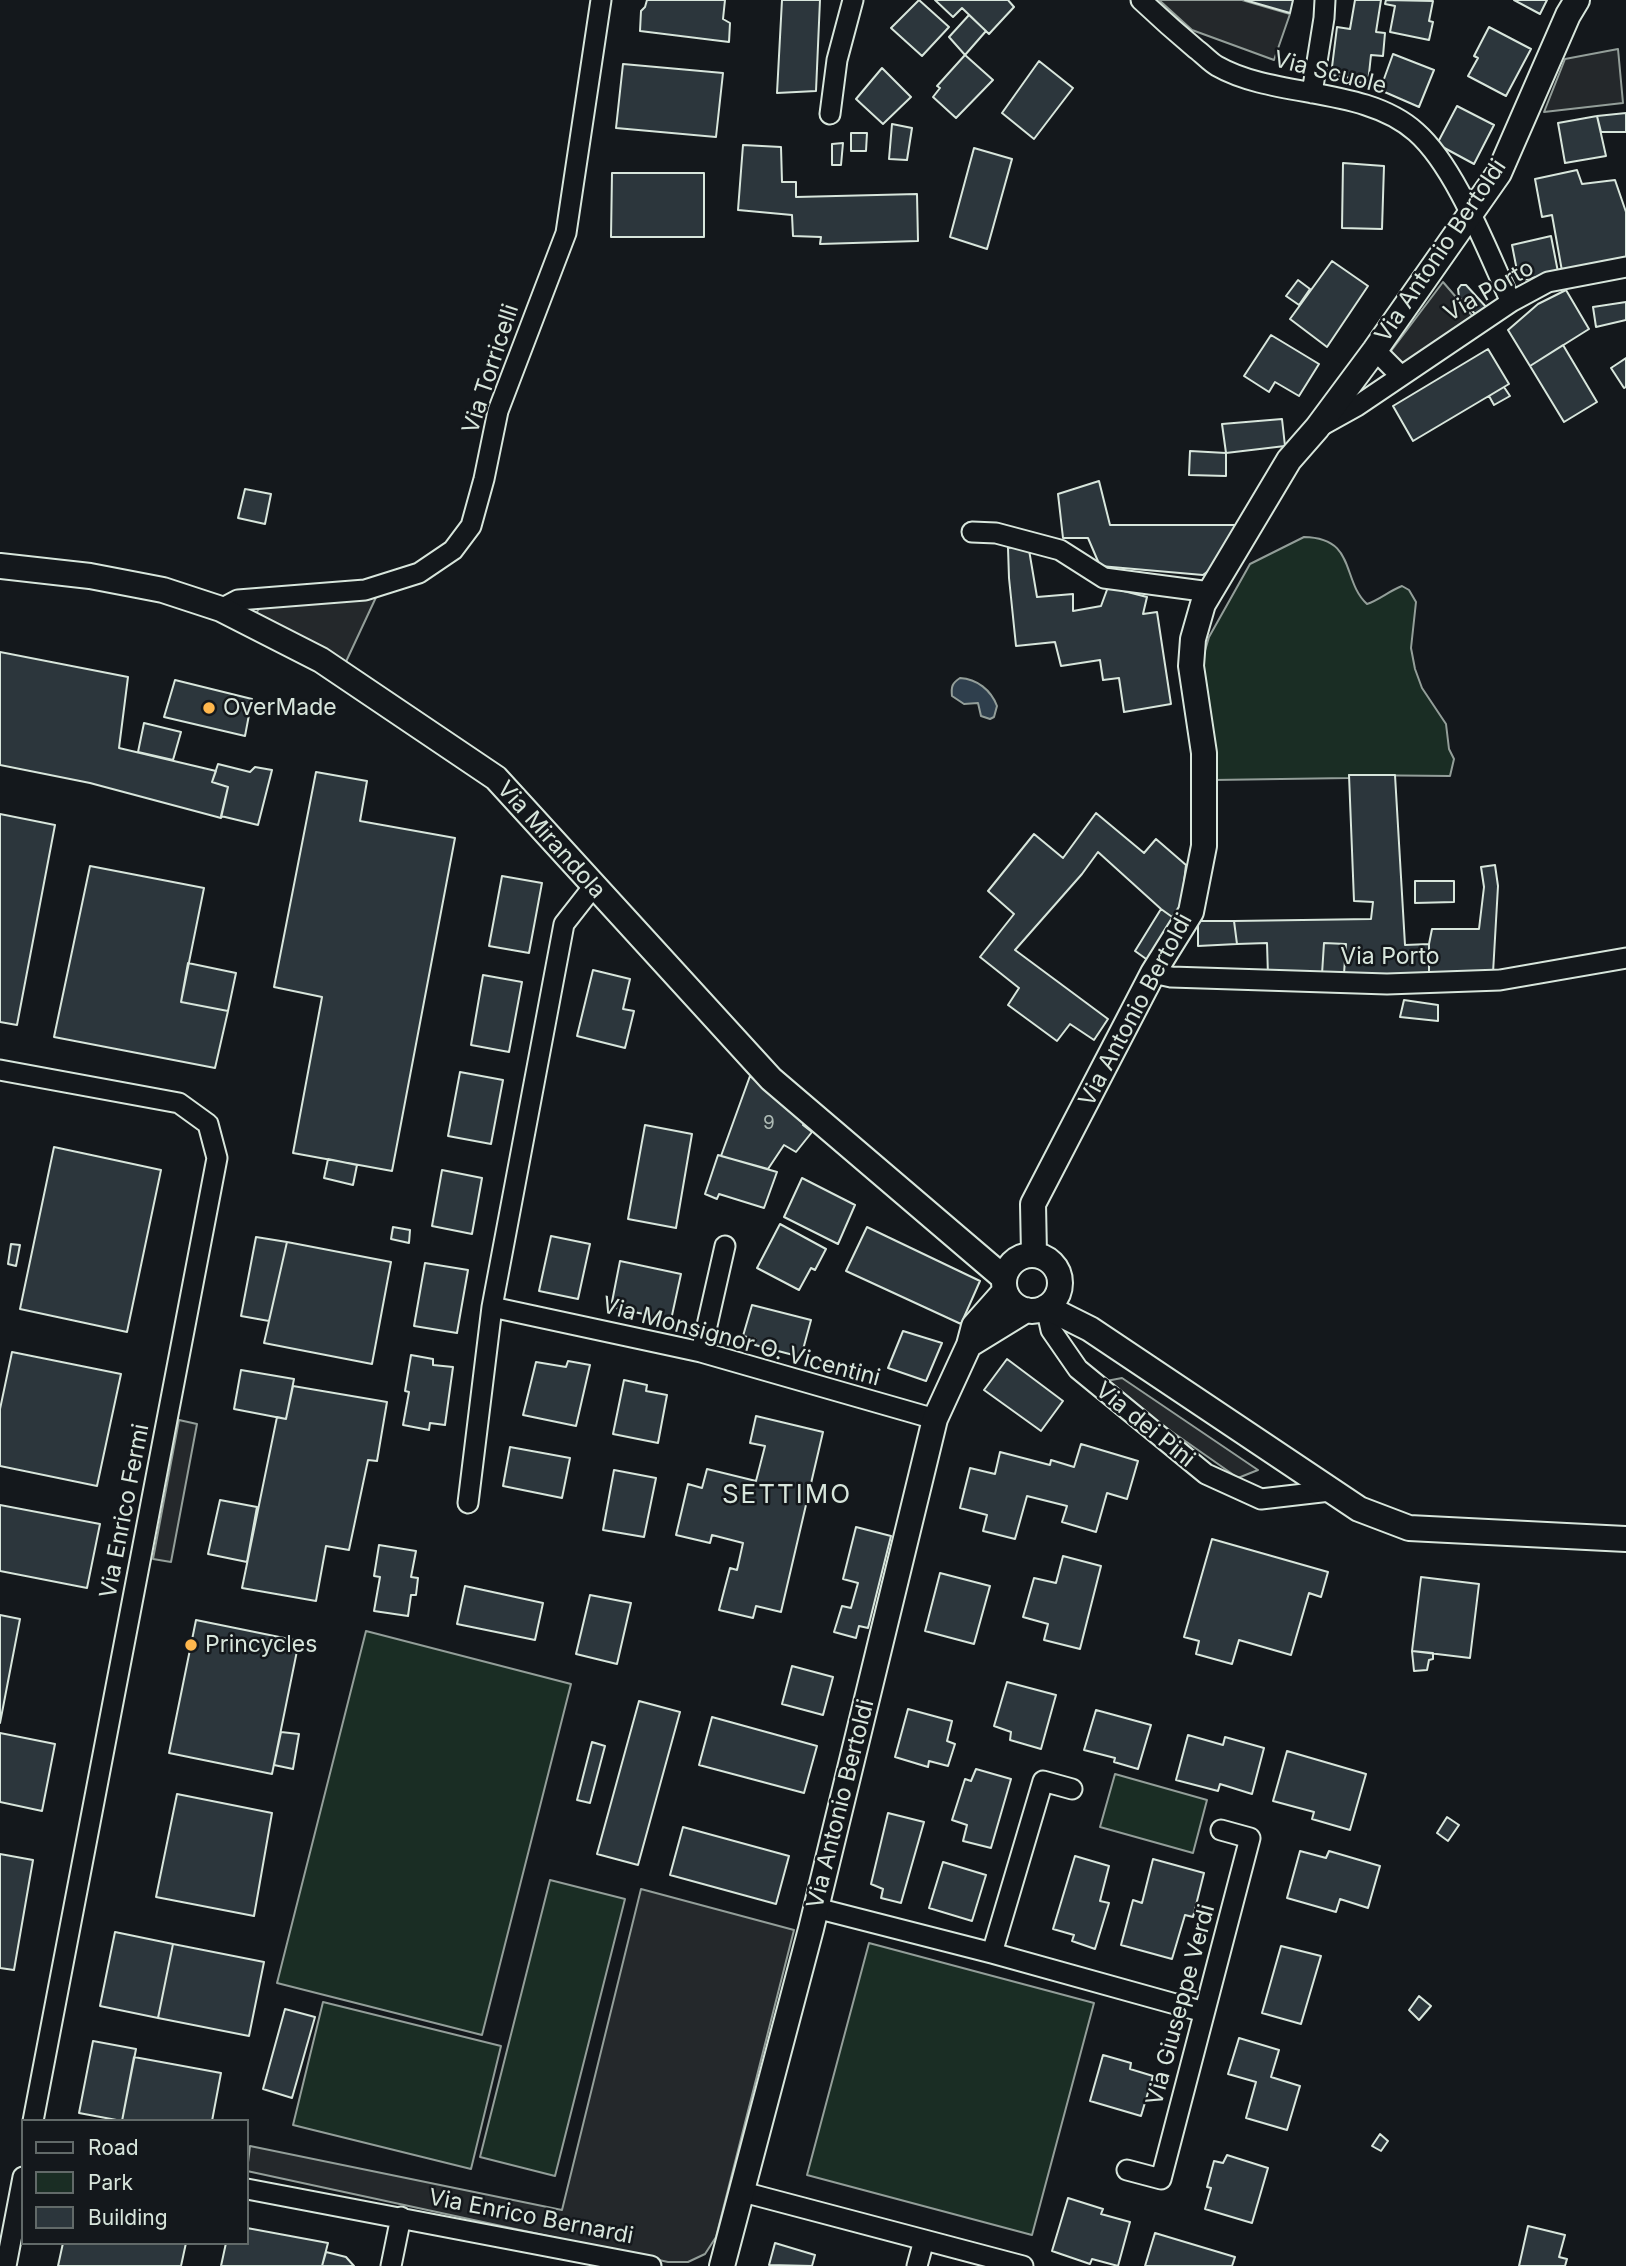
<!DOCTYPE html>
<html>
<head>
<meta charset="utf-8">
<style>
	body { margin:0 }
	#map { position:relative; width:1626px; height:2266px; overflow:hidden; background:#14181c; font-family:Inter,sans-serif }
	canvas { display:block }
	.legend { position:absolute; left:21px; top:2119px; width:228px; height:126px; box-sizing:border-box; background:#14181c; border:2px solid #626a69; margin:0; padding:9px 12px; list-style:none; font-size:21px; color:#d8e6dc }
	.legend li { display:flex; align-items:center; gap:14px; height:35px }
	.legend b { width:35px; border:2px solid #626a69 }
</style>
</head>
<body>
<div id="map">
<canvas width="1626" height="2266"></canvas>
<ul class="legend">
<li><b style="height:9px;background:#14181c"></b>Road</li>
<li><b style="height:19px;background:#1a2d24"></b>Park</li>
<li><b style="height:19px;background:#2c363c"></b>Building</li>
</ul>
</div>
<script>
const ctx = document.querySelector('canvas').getContext('2d');
ctx.lineJoin = 'round';
function fill(path, color) { ctx.fillStyle = color; ctx.fill(path, 'evenodd'); }
function stroke(path, color, width, dash) { ctx.strokeStyle = color; ctx.lineWidth = width; ctx.lineCap = dash ? 'butt' : 'round'; ctx.setLineDash(dash || []); ctx.stroke(path); }
function drawText(font, color, halo, rows, align = 'center') {
  ctx.font = font + ' Inter,sans-serif'; ctx.lineWidth = 5; ctx.setLineDash([]); ctx.textBaseline = 'middle'; ctx.strokeStyle = halo; ctx.fillStyle = color; for (const [text, x, y, turn = 0] of rows) {
    ctx.save(); ctx.translate(x, y); ctx.rotate((+turn || 0) * Math.PI / 180); ctx.textAlign = isNaN(turn) ? turn : align; if (halo) ctx.strokeText(text, 0, 0); ctx.fillText(text, 0, 0); ctx.restore();
  }
}
const green = new Path2D(`
	M1304,537C1357,538 1341,580 1367,604C1379,600 1389,591 1402,586L1409,590L1416,602L1411,648L1415,669L1422,688L1446,724L1449,749L1454,759L1450,776L1349,775V778L1213,780L1203,686L1204,654L1209,637L1250,564Z
	M366,1631L571,1684L482,2035L277,1983Z
	M1115,1774L1207,1800L1193,1853L1100,1827Z
	M550,1880L625,1899L555,2176L480,2157Z
	M869,1943L1094,2003L1032,2235L807,2175Z
	M323,2002L501,2046L471,2169L293,2125Z`);
const parking = new Path2D(`
	M1159,0H1242L1290,14L1274,60L1192,30Z
	M1618,49L1623,103L1544,112L1565,59Z
	M1443,282L1475,319L1399,368L1388,355Z
	M378,593L344,666L256,613L262,605Z
	M1122,1378L1258,1470L1238,1478L1101,1382Z
	M179,1420L197,1424L171,1562L153,1559Z
	M641,1889L794,1930L716,2237L705,2254L688,2262H668L247,2171L250,2146L562,2210Z`);
const water = new Path2D(`
	M960,678C977,679 991,690 997,706L994,717L990,719L981,716L978,703L964,704L952,696C951,687 952,683 960,678Z`);
const building = new Path2D(`
	M647,0H725L723,19L730,23L729,42L640,31L641,11L645,7Z
	M782,0H820L816,91L777,93Z
	M919,0L949,27L922,56L891,28Z
	M935,0H1008L1014,7L989,34L962,8L953,17Z
	M1245,0H1293L1290,13Z
	M1355,0H1381L1376,32L1385,33L1383,56L1371,55L1368,83L1352,82V78L1331,75L1337,27L1350,29Z
	M1386,0L1433,1L1429,21L1433,22L1429,40L1390,32L1395,6L1385,4Z
	M1514,0H1547L1540,14Z
	M969,15L986,31L965,55L949,37Z
	M1489,27L1531,49L1506,96L1468,76L1478,58L1474,56Z
	M1393,54L1434,70L1419,107L1380,90Z
	M965,55L993,80L956,118L933,97L940,88L937,86Z
	M1039,61L1073,88L1034,139L1002,113Z
	M623,64L723,73L716,137L616,128Z
	M882,68L911,97L883,124L856,99Z
	M1457,106L1494,125L1474,164L1437,144Z
	M1626,113V132H1601L1597,116Z
	M1597,116L1606,156L1565,163L1558,123Z
	M892,124L912,128L907,160L889,159Z
	M851,133H867L866,151H851Z
	M843,143L841,165H832V144Z
	M743,145L781,147L782,182H796V197L917,194L918,241L820,244L821,237L793,236L792,215L738,210Z
	M974,148L1012,159L987,249L950,237Z
	M1343,163L1384,166L1382,229L1342,228Z
	M1577,170L1582,184L1615,180L1626,212V259L1562,271L1552,215L1542,217L1535,179Z
	M612,173H704V237H611Z
	M1551,236L1558,272L1519,281L1512,245Z
	M1332,261L1368,286L1327,347L1290,319Z
	M1298,280L1310,289L1299,305L1286,296Z
	M1461,285H1466L1487,308L1476,315L1459,297L1458,289Z
	M1566,290L1589,329L1530,366L1508,330L1538,304Z
	M1626,302V320L1596,327L1593,307Z
	M1271,335L1319,364L1299,396L1275,382L1269,392L1244,376Z
	M1563,345L1597,402L1564,422L1530,366Z
	M1488,349L1509,384L1413,441L1393,406Z
	M1626,358V387L1624,388L1611,368Z
	M1504,387L1510,396L1494,405L1489,396Z
	M1282,419L1285,446L1226,453L1222,424Z
	M1190,451L1226,453V476L1189,475Z
	M1099,481L1110,525H1243L1225,558L1203,575L1100,566L1088,538H1063L1058,494Z
	M245,489L271,494L265,524L238,518Z
	M1028,544L1037,597L1073,594V611L1101,606L1108,587L1147,597L1143,614L1157,612L1171,704L1124,712L1119,678L1103,680L1100,660L1061,666L1055,642L1016,646L1009,578L1008,548Z
	M0,652L128,677L119,748L216,771L212,782L228,787L221,818L90,783L0,765Z
	M175,680L252,699L245,736L164,717Z
	M144,723L181,732L173,760L138,752Z
	M218,764L250,772L255,767L272,770L258,825L221,816L228,787L212,782Z
	M316,772L367,781L360,821L455,838L392,1171L293,1153L322,997L274,987Z
	M1349,775H1395L1405,945L1429,944V978L1344,974L1346,944L1324,943L1322,974L1268,976L1267,943L1237,944L1234,921L1371,919L1373,902L1354,901Z
	M1096,813L1144,853L1156,839L1186,865L1181,907L1175,919L1161,909L1098,852L1082,874L1015,950L1108,1019L1094,1040L1070,1024L1057,1041L1008,1005L1019,988L980,957L1014,914L988,891L1034,834L1063,858Z
	M0,814L55,825L17,1025L0,1022Z
	M1495,865L1498,886L1493,973L1429,978V944L1432,929H1479L1484,887L1481,867Z
	M90,866L204,888L181,1002L228,1011L215,1068L54,1037Z
	M502,876L542,883L529,953L489,946Z
	M1415,881H1454V902L1415,903Z
	M1161,909L1175,919L1149,961L1135,951Z
	M1198,921H1234L1237,944L1198,946Z
	M1324,943L1346,944L1344,974H1322Z
	M188,963L236,973L228,1011L181,1002Z
	M593,970L630,979L623,1009L634,1011L625,1048L577,1036Z
	M483,975L522,982L509,1052L471,1045Z
	M1404,1000L1438,1005V1021L1400,1017Z
	M460,1072L503,1080L491,1144L448,1136Z
	M750,1076L806,1120L803,1125L812,1132L796,1152L784,1145L768,1169L721,1156Z
	M645,1125L692,1134L676,1228L628,1219Z
	M54,1147L161,1170L127,1332L20,1309Z
	M718,1155L777,1172L764,1208L719,1194L717,1199L705,1194Z
	M328,1159L357,1165L353,1185L324,1178Z
	M442,1170L482,1178L472,1234L432,1226Z
	M802,1178L855,1205L838,1244L784,1217Z
	M780,1224L826,1249L815,1270L811,1268L799,1290L757,1268Z
	M393,1227L410,1230L409,1243L391,1239Z
	M867,1227L980,1281L961,1324L846,1271Z
	M551,1236L590,1244L578,1299L539,1291Z
	M256,1237L287,1242L269,1321L241,1316Z
	M287,1242L391,1262L372,1364L264,1343Z
	M11,1244L20,1245L16,1266L8,1264Z
	M620,1261L681,1274L671,1320L611,1307Z
	M425,1263L468,1270L457,1333L414,1326Z
	M752,1305L811,1320L801,1357L755,1345L756,1339L743,1336Z
	M903,1331L942,1343L926,1381L888,1368Z
	M12,1352L121,1374L97,1486L0,1466V1409Z
	M411,1355L433,1359V1365L453,1367L445,1425L430,1423L429,1430L403,1425L409,1392L405,1391Z
	M1007,1359L1063,1401L1041,1431L984,1390Z
	M568,1361L590,1365L576,1426L523,1415L536,1362L566,1367Z
	M241,1370L294,1379L286,1419L234,1409Z
	M624,1380L647,1385L646,1391L667,1395L658,1443L613,1434Z
	M293,1386L387,1402L377,1461L368,1460L349,1550L326,1546L316,1601L242,1588L277,1417L286,1419Z
	M756,1416L823,1432L781,1612L756,1606L753,1618L719,1610L730,1568L737,1570L743,1543L712,1535L710,1543L676,1535L688,1484L702,1488L707,1469L756,1481L765,1446L750,1443Z
	M1081,1444L1138,1461L1127,1499L1107,1493L1096,1532L1062,1522L1067,1506L1027,1496L1015,1539L983,1531L987,1515L960,1508L970,1468L995,1474L1000,1452L1050,1465L1051,1460L1074,1467Z
	M510,1447L570,1458L562,1498L503,1486Z
	M614,1470L656,1478L644,1537L603,1530Z
	M220,1500L257,1507L247,1562L208,1554Z
	M0,1505L100,1524L87,1588L0,1571Z
	M856,1527L891,1536L868,1628L859,1626L856,1638L834,1632L842,1606L851,1608L858,1583L843,1579Z
	M1212,1539L1328,1572L1321,1597L1309,1593L1291,1655L1239,1640L1232,1664L1196,1654L1199,1641L1184,1637Z
	M379,1545L416,1551L411,1577L418,1578L416,1595H411L408,1616L374,1611L380,1577L374,1576Z
	M1063,1556L1101,1566L1080,1649L1044,1640L1048,1624L1023,1617L1034,1578L1056,1583Z
	M940,1573L990,1586L974,1644L925,1631Z
	M1421,1577L1479,1584L1470,1658L1412,1651Z
	M465,1586L543,1603L535,1640L457,1624Z
	M590,1595L631,1603L617,1664L576,1654Z
	M0,1615L20,1619L0,1723Z
	M196,1620L299,1641L272,1774L169,1753Z
	M1412,1651L1433,1653V1659L1429,1660L1427,1670L1414,1671Z
	M792,1666L833,1677L823,1715L782,1704Z
	M1007,1682L1056,1695L1041,1749L1010,1740L1011,1732L994,1726Z
	M639,1701L680,1712L638,1865L597,1854Z
	M908,1709L952,1721L947,1741L955,1744L948,1766L929,1761L928,1767L895,1757Z
	M1096,1710L1151,1725L1138,1769L1114,1762L1115,1758L1084,1750Z
	M712,1717L817,1746L804,1793L699,1765Z
	M281,1732L299,1734L293,1769L274,1765Z
	M0,1733L55,1744L42,1811L0,1802Z
	M1188,1735L1223,1745L1225,1737L1264,1748L1252,1794L1220,1784L1218,1791L1176,1780Z
	M592,1742L605,1746L590,1803L577,1800Z
	M1287,1751L1366,1774L1350,1830L1312,1819L1314,1812L1273,1801Z
	M976,1769L1011,1779L991,1848L963,1841L967,1825L952,1820L965,1779L971,1781Z
	M177,1794L272,1813L254,1916L156,1897Z
	M888,1813L924,1822L901,1903L881,1898L883,1889L871,1884Z
	M1447,1817L1459,1825L1448,1841L1437,1833Z
	M683,1827L789,1856L776,1904L670,1875Z
	M1300,1851L1326,1858L1329,1851L1380,1866L1368,1908L1340,1899L1336,1912L1287,1898Z
	M0,1854L33,1860L14,1970L0,1968Z
	M1075,1856L1109,1866L1100,1901L1109,1903L1095,1949L1072,1941L1074,1935L1053,1929Z
	M1153,1859L1204,1873L1193,1917L1185,1915L1172,1959L1121,1945L1133,1900L1142,1903Z
	M943,1862L986,1875L972,1921L929,1908Z
	M115,1932L173,1944L158,2018L100,2006Z
	M173,1944L264,1962L249,2036L158,2018Z
	M1281,1946L1321,1956L1301,2024L1262,2013Z
	M1419,1996L1431,2006L1419,2020L1409,2010Z
	M285,2009L315,2017L292,2098L263,2089Z
	M1239,2038L1279,2050L1271,2077L1300,2086L1287,2130L1246,2118L1256,2082L1228,2074Z
	M93,2041L136,2049L122,2121L79,2113Z
	M1103,2055L1131,2063L1130,2069L1153,2076L1141,2116L1090,2101Z
	M134,2057L221,2073L212,2121H122Z
	M1380,2134L1388,2141L1381,2151L1372,2146Z
	M1227,2155L1268,2168L1252,2223L1205,2209L1211,2188L1207,2187L1214,2161L1223,2163Z
	M1068,2198L1103,2209L1101,2214L1130,2222L1118,2266L1092,2259L1090,2264L1052,2251Z
	M1528,2226L1565,2235L1559,2257L1567,2259L1565,2266H1519Z
	M247,2228L328,2243L322,2266H221L226,2243H247Z
	M1155,2233L1235,2257L1232,2266H1145Z
	M63,2243H186L181,2266H58Z
	M775,2243L815,2255L812,2266L769,2265Z
	M326,2252L346,2257L354,2266H322Z`);
const minor = new Path2D(`
	M1141,0C1159,17 1177,33 1196,49C1203,54 1210,62 1217,66C1275,99 1365,86 1416,132C1456,167 1488,253 1511,302
	M1312,93L1324,18L1325,0
	M830,114L837,60L853,0
	M1375,350L1400,375
	M1321,426L1357,406L1511,302L1548,282L1626,267
	M972,532L996,533L1060,550L1104,578L1210,592
	M221,609L238,600L365,590L419,573L453,550L471,526L484,479L498,411L566,233L601,0
	M1153,973L1171,977L1387,984L1500,980L1626,958
	M0,1070L179,1103L208,1124L217,1158L33,2121
	M492,1307L701,1352L935,1419
	M1046,1307L1051,1330L1078,1369L1206,1474L1261,1499L1330,1491
	M701,1352L725,1246
	M468,1503L492,1307L564,924L593,887
	M816,1908L992,1953L1204,2012
	M992,1953L1043,1781L1072,1789
	M1127,2170L1161,2179L1250,1838L1221,1830
	M247,2189L651,2266
	M743,2192L1023,2266
	M6,2266L23,2177
	M391,2266L401,2217
	M917,2266L924,2240`);
const tertiary = new Path2D(`
	M0,566L90,576L163,590L221,609L321,660L496,778L771,1079L1004,1278
	M1034,1254L1033,1204L1153,973L1191,912L1204,846V753L1191,666L1193,639L1203,604L1289,460L1317,428L1375,350L1499,173L1568,15L1577,0
	M1004 1283a28 28 0 1 1 56 0a28 28 0 1 1-56 0Z
	M1046,1307L1090,1329L1359,1509L1409,1528L1626,1539
	M969,1345L1026,1310
	M722,2266L811,1929L935,1419L969,1345L974,1326L1005,1291`);
const markers = [
	[209,708,7,"#ffb74d"],
	[191,1645,7,"#ffb74d"]
];
const numberNames = [
	["9",769,1123]
];
const streetNames = [
	["Via Scuole",1330,73,14],
	["Via Antonio Bertoldi",1441,251,-56],
	["Via Porto",1489,291,-30],
	["Via Torricelli",491,369,-72],
	["Via Mirandola",551,840,48],
	["Via Porto",1390,957],
	["Via Antonio Bertoldi",1136,1010,-62],
	["Via Monsignor O. Vicentini",741,1342,15],
	["Via dei Pini",1145,1425,39],
	["Via Enrico Fermi",125,1511,-79],
	["Via Antonio Bertoldi",841,1804,-76],
	["Via Giuseppe Verdi",1181,2005,-75],
	["Via Enrico Bernardi",531,2217,11]
];
const poiNames = [
	["OverMade",223,708],
	["Princycles",205,1645]
];
const quarterNames = [
	["SETTIMO",787,1495]
];
fill(green, '#1a2d24');
stroke(green, '#939e99', 2);
fill(parking, '#24282b');
stroke(parking, '#939e99', 2);
fill(water, '#2f3f4d');
stroke(water, '#939e99', 2);
fill(building, '#2c363c');
stroke(building, '#d8e6dc', 2);
stroke(minor, '#d8e6dc', 23);
stroke(tertiary, '#d8e6dc', 28);
stroke(minor, '#14181c', 19);
stroke(tertiary, '#14181c', 24);
for (const [x, y, r, color] of markers) { const dot = new Path2D(); dot.arc(x, y, r, 0, 2 * Math.PI); ctx.fillStyle = color; ctx.fill(dot); stroke(dot, '#14181c', 2.5); }
drawText('19px', '#adbab4', null, numberNames);
drawText('23px', '#d8e6dc', '#14181c', streetNames);
drawText('23px', '#d8e6dc', '#14181c', poiNames, 'left');
ctx.letterSpacing = '2px';
drawText('26px', '#d8e6dc', '#14181c', quarterNames);
ctx.letterSpacing = '0px';
</script>
</body>
</html>
